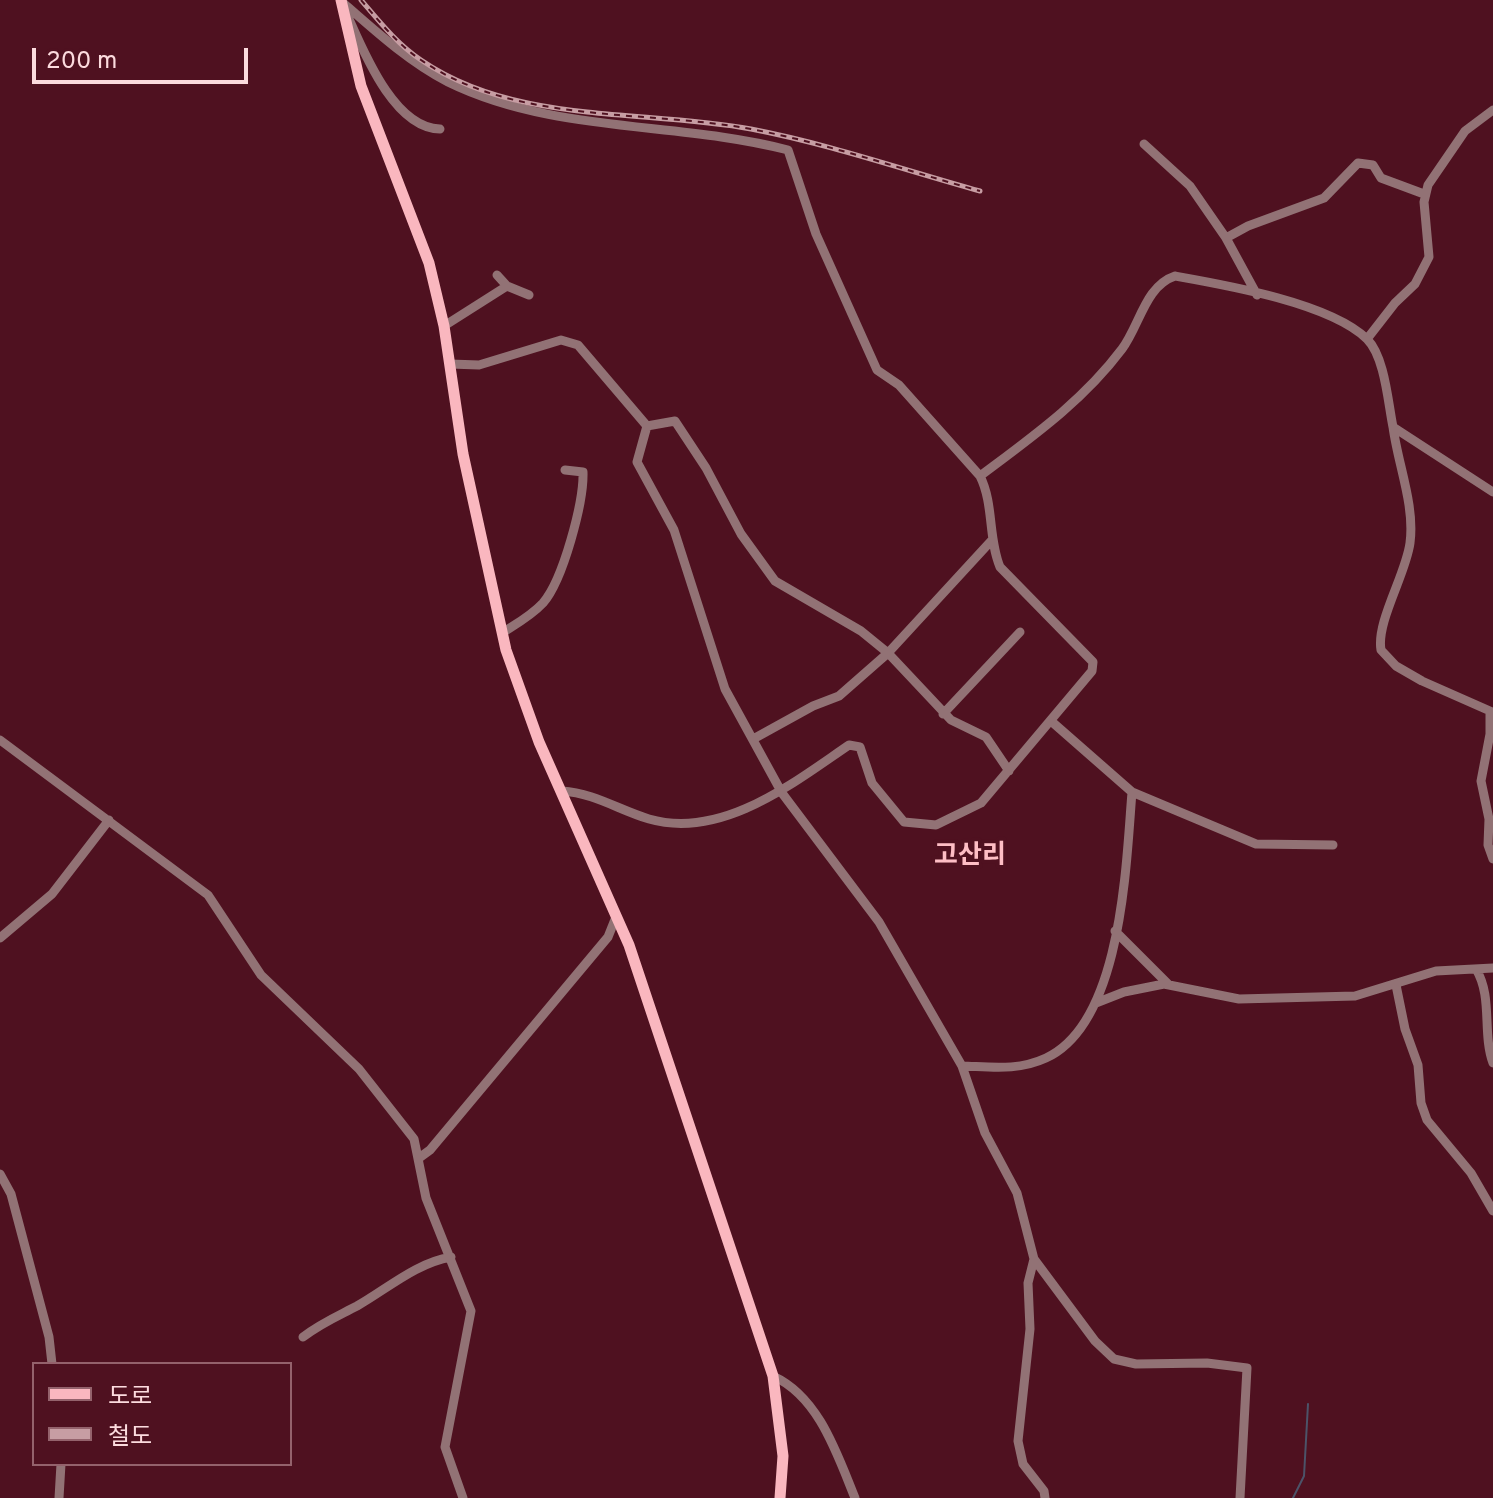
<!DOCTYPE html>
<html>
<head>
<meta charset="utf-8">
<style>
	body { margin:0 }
	#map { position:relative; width:1493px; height:1498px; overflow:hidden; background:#4f1120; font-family:Overpass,"Noto Sans KR",sans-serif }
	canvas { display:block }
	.legend { position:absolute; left:32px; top:1362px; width:260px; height:104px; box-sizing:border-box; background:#4f1120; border:2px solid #94626c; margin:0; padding:10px 14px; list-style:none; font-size:24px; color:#fcdbde }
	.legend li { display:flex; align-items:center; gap:16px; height:40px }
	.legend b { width:40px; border:2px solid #94626c }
	.scale { position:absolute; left:32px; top:48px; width:216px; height:36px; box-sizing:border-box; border:4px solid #fcdbde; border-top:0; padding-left:10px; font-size:24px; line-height:28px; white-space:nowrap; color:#fcdbde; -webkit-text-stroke:6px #4f1120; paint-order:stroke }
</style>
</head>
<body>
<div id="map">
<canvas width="1493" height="1498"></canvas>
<ul class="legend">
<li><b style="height:10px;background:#fab7bf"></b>도로</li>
<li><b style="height:10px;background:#c79da3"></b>철도</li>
</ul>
<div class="scale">200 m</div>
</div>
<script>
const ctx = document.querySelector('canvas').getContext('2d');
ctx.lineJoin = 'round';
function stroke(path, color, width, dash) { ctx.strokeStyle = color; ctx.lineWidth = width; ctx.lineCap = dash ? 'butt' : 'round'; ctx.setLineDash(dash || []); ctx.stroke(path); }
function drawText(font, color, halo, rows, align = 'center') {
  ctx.font = font + ' Overpass,"Noto Sans KR",sans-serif'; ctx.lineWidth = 8; ctx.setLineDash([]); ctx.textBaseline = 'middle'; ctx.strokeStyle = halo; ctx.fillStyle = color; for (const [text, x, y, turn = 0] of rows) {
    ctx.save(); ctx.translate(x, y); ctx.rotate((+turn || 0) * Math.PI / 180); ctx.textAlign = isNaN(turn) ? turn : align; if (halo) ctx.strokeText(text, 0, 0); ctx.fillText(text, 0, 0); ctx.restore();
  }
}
const stream = new Path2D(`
	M1293,1498L1304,1476L1308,1404`);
const minor = new Path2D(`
	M341,1C374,30 409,62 448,82C554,134 677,121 788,150L816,234L877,370L899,385L980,476C994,504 988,538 1000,567L1093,662L1092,671L981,803L936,825L904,822L872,783L860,747L849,745C793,783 722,840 649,819C619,810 594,793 562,791
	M349,19C365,55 395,128 440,129
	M1144,144L1190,186L1226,238L1257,295
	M1226,238L1248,226L1324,198L1358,163L1373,165L1381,178L1424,194
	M497,275L507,286
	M444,326L507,286L529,295
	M1367,339L1395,303L1415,284L1429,257L1424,202L1428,185L1465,131L1493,110
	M450,364L479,365L561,340L578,345L647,426
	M647,426L637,462L674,530L725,689L782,793L879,922L962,1066L985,1133L1017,1193L1034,1259L1028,1283L1030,1329L1018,1441L1023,1464L1044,1491L1045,1498
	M647,426L675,421L706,468L741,534L775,581L861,631L888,653L951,720L986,737L1009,771
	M1393,427C1398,465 1415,505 1410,543C1406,574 1376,622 1381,650L1396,666L1422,681L1490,711V734L1481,781L1489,819L1488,845L1493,859
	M980,476C1032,437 1083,401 1122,349C1140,325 1145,286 1175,276C1226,285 1330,303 1367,339C1385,357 1388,403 1393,427L1493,492
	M502,633C516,624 531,616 543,603C563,580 584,502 583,472L565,470
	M943,714L1020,632
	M1051,721L1132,792L1256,844L1333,845
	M755,738L813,706L839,696L888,653L992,540
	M0,740L208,895L261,975L359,1069L414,1139L426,1198L471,1311L445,1447L463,1498
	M1115,931L1168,984
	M0,938L52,894L109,820
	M1476,969C1493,997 1482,1033 1493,1063
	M1396,985L1405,1029L1418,1065L1421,1103L1427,1120L1471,1173L1493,1211
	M1096,1003L1124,992L1164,984L1239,999L1355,996L1436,971L1493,968
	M962,1066C992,1067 1018,1071 1046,1058C1122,1023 1126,865 1132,792
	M419,1158L430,1150L608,937L616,917
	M0,1174L11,1194L49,1337L52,1364
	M1034,1259L1095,1341L1114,1359L1136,1364L1207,1363L1247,1368L1240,1498
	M303,1337C321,1323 338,1316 357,1306C387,1289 416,1263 451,1257
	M773,1376C819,1397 837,1454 855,1498
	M59,1498L61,1464`);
const major = new Path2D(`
	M341,0L361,86L429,263L444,326L463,454L506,650L539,742L629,945L773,1376L783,1456L780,1498`);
const rail = new Path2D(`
	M361,0C379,21 397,44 421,60C516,125 643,109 751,129C829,144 904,170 980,191`);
const quarterNames = [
	["고산리",970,858]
];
stroke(stream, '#4c5368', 2);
stroke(minor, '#927275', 9);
stroke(major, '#fab7bf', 11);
stroke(rail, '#c79da3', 5);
stroke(rail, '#4f1120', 2, [6]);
drawText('bold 26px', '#febec5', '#4f1120', quarterNames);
</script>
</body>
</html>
